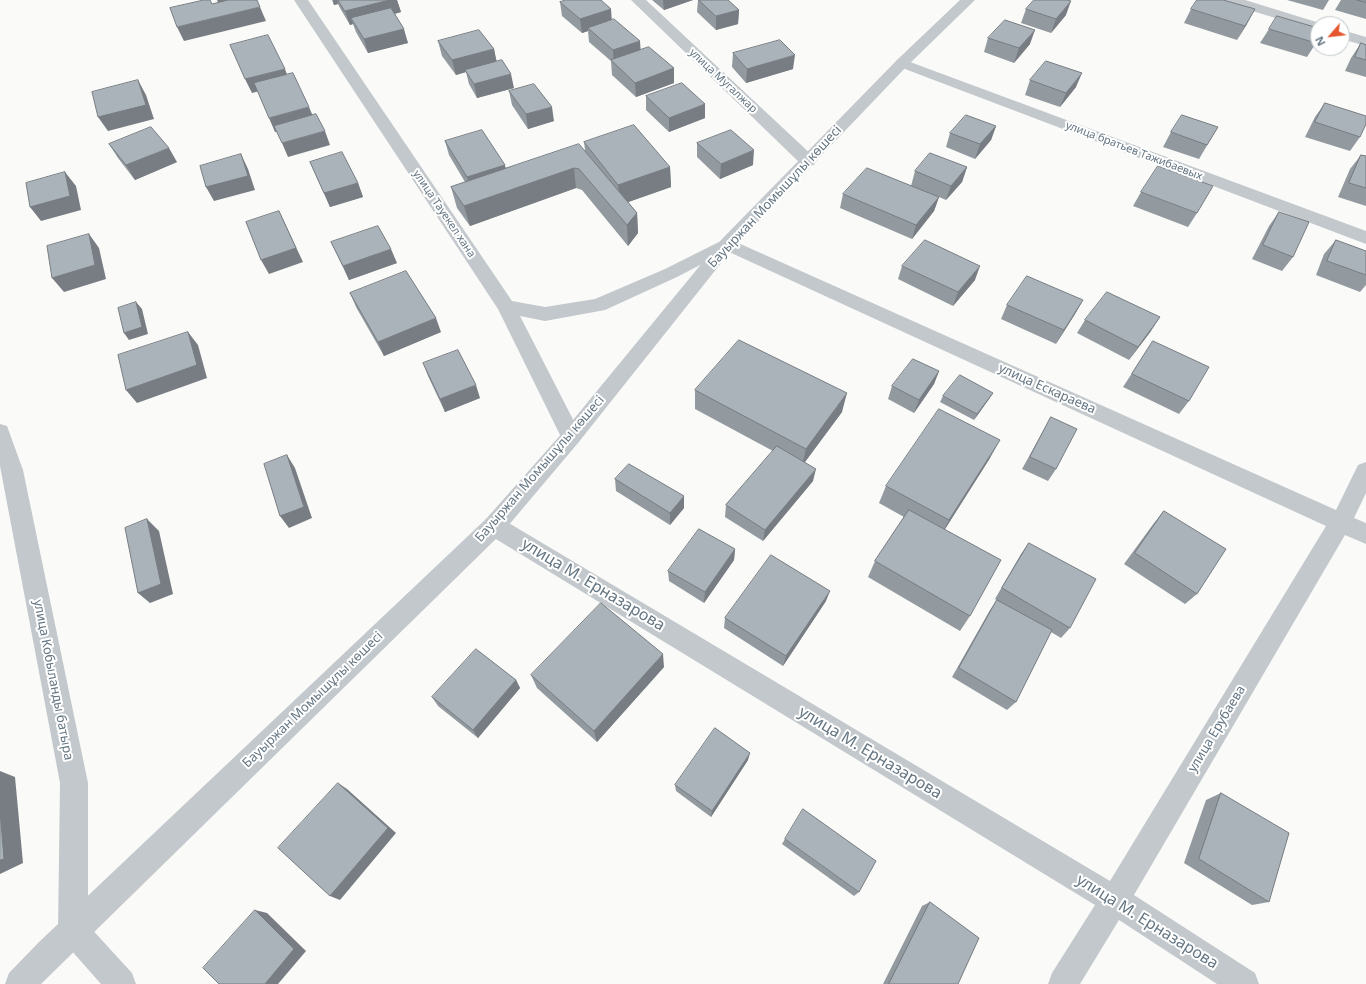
<!DOCTYPE html>
<html>
<head>
<meta charset="utf-8">
<style>
	body { margin:0 }
	#map { position:relative; width:1366px; height:984px; overflow:hidden; background:#fafaf8; font-family:"Noto Sans",sans-serif }
	canvas { display:block }
	.north { position:absolute; left:1310px; top:16px; width:40px; height:40px; box-sizing:border-box; background:#fff; border:1px solid #c1c8cd; border-radius:50%; rotate:242deg; font-size:11px; font-weight:700; line-height:16px; text-align:center; color:#657683 }
	.north::after { content:''; display:block; margin:auto; width:14px; height:18px; background:#e4572e; clip-path:polygon(50% 0,100% 100%,50% 72%,0 100%) }
</style>
</head>
<body>
<div id="map">
<canvas width="1366" height="984"></canvas>
<div class="north">N</div>
</div>
<script>
const ctx = document.querySelector('canvas').getContext('2d');
ctx.lineJoin = 'round';
function fill(path, color) { ctx.fillStyle = color; ctx.fill(path, 'evenodd'); }
function stroke(path, color, width, dash) { ctx.strokeStyle = color; ctx.lineWidth = width; ctx.lineCap = dash ? 'butt' : 'round'; ctx.setLineDash(dash || []); ctx.stroke(path); }
function drawText(font, color, halo, rows, align = 'center') {
  ctx.font = font + ' "Noto Sans",sans-serif'; ctx.lineWidth = 4; ctx.setLineDash([]); ctx.textBaseline = 'middle'; ctx.strokeStyle = halo; ctx.fillStyle = color; for (const [text, x, y, turn = 0] of rows) {
    ctx.save(); ctx.translate(x, y); ctx.rotate((+turn || 0) * Math.PI / 180); ctx.textAlign = isNaN(turn) ? turn : align; if (halo) ctx.strokeText(text, 0, 0); ctx.fillText(text, 0, 0); ctx.restore();
  }
}
const minor = new Path2D(`
	M294,0H308L512,301L545,307L595,299L665,269L727,238L1336,510L1358,465L1366,462V493L1354,518L1366,523V544L1345,535L1134,895L1255,973L1259,984H1217L1119,920L1080,984H1048L1052,973L1095,905L486,533L483,526L486,519L494,516L502,519L1110,881L1326,526L727,251L677,277L605,310L545,321L520,316L582,437L578,443L571,445L564,443L498,309Z
	M631,0H646L814,157L816,161L814,165L808,166L802,165Z
	M1224,0H1245L1323,24H1318V31L1226,3Z
	M1342,30L1366,37V46L1342,39Z
	M902,59L1366,231V244L897,66L895,63L897,60Z
	M0,424L7,426L23,470L88,783V925L132,973L136,984H101L63,941L58,931L60,783L0,466Z`);
const tertiary = new Path2D(`
	M960,0H975L907,66L733,248L578,443L502,533L41,984H5L9,973L39,942L486,519L564,431L721,240L897,60Z`);
const wall = new Path2D(`
	M332,0H397L401,12L395,14L408,43L368,53L356,32L353,24L350,25L340,8L338,4L334,5Z
	M652,0H693L664,10Z
	M698,0H728L739,10L738,24L716,30L697,12Z
	M1287,0H1329L1323,10Z
	M1341,0H1366V19L1335,10Z
	M560,2L612,20L640,50L674,68V83L636,97L612,75L611,61L589,42L588,31L582,33L562,16Z
	M1026,9L1066,15L1051,33L1021,23Z
	M1191,9L1247,24L1237,40L1184,23Z
	M1269,29L1318,40L1307,57L1260,43Z
	M988,38L1030,44L1014,63L984,52Z
	M438,41L494,49L496,61L514,88L477,98L469,84L466,72L456,75L442,56Z
	M1361,43L1366,45V77L1345,71L1351,58Z
	M733,53L793,69L746,83L732,67Z
	M1030,80L1076,87L1060,107L1025,95Z
	M509,91L554,121L528,129L512,105Z
	M646,96L705,118L669,132L646,110Z
	M1325,103L1360,137L1350,151L1305,137L1315,117Z
	M996,126L991,140L975,159L946,147L950,133Z
	M1218,127L1199,159L1163,147L1171,132Z
	M445,141L506,168L585,150L584,142L670,167L671,187L628,202L637,213L638,233L628,246L582,190L576,188L470,226L457,208L451,187L465,182L449,155Z
	M697,143L753,165L720,179L697,157Z
	M109,144L177,162L135,180L118,158Z
	M1361,155L1366,156V206L1338,197L1350,169Z
	M310,162L358,183L363,197L330,207Z
	M967,167L962,182L946,200L939,197L934,211L912,239L840,208L843,194L911,186L915,171Z
	M1141,192L1197,213L1188,227L1133,206Z
	M1279,212L1293,257L1282,271L1252,259L1269,226Z
	M1336,240L1366,251V285L1360,292L1316,275L1324,254Z
	M331,242L397,263L349,280Z
	M902,266L975,280L953,306L898,279Z
	M350,293L441,332L384,356L356,307Z
	M1083,300L1075,314L1056,344L1001,319L1007,305Z
	M1085,320L1151,331L1129,360L1077,333Z
	M1153,341L1189,401L1179,414L1123,387Z
	M423,363L480,398L445,412L428,376Z
	M939,371L934,384L914,413L888,399L892,386Z
	M695,390L842,412L805,462L813,481L763,541L725,517L726,505L773,451L695,409Z
	M993,393L989,399L974,420L940,402L943,396Z
	M1051,417L1056,469L1048,481L1022,469Z
	M990,458L945,529L970,616L960,631L868,577L875,561L904,517L879,503L886,486Z
	M615,479L684,508L670,525L616,491Z
	M1164,511L1197,594L1185,604L1124,564L1154,523Z
	M1029,543L1070,628L1061,638L1051,632L1016,702L1007,710L952,677L990,610L997,600L995,599L1021,554Z
	M735,549L734,560L704,603L669,581L668,571Z
	M826,601L783,666L724,628L725,618Z
	M664,667L597,742L537,688L531,675Z
	M516,680L520,688L478,738L438,706L432,697Z
	M748,760L711,817L676,791L675,785Z
	M1221,793L1269,902L1252,905L1184,863L1206,800Z
	M785,839L859,892L854,896L782,844Z
	M930,902L958,984H883L922,906Z`);
const shadedWall = new Path2D(`
	M217,0H251L221,10Z
	M333,0H337L338,4L334,5Z
	M390,0H397L401,12L355,24L351,18L353,24L350,25L345,11Z
	M663,0H693L664,10Z
	M1071,1L1066,15L1051,33L1056,19Z
	M260,7L266,21L184,41L177,27Z
	M611,9L612,23L588,28V31L582,33L580,19Z
	M1255,9L1247,24L1237,40L1245,26Z
	M739,10L738,24L716,30V16Z
	M404,29L408,43L368,53L364,39Z
	M1035,30L1030,44L1014,63L1019,48Z
	M640,41L641,55L614,64L613,50Z
	M494,49L497,63L465,70L466,72L456,75L452,60Z
	M795,55L793,69L746,83L747,69Z
	M674,68V83L636,97L635,83Z
	M285,69L290,83L252,93L245,79Z
	M1082,73L1076,87L1060,107L1066,93Z
	M511,74L514,88L477,98L474,84Z
	M138,80L146,95L154,119L108,131L98,117Z
	M705,104V118L669,132V118Z
	M309,107L315,121L275,132L269,118Z
	M552,107L554,121L528,129L526,114Z
	M996,126L991,140L975,159L980,144Z
	M325,131L330,145L288,157L282,143Z
	M169,148L177,162L135,180L126,165Z
	M754,150L753,165L720,179L721,164Z
	M241,154L248,169L255,190L214,201L206,187Z
	M505,165L508,179L471,191L467,177Z
	M670,167L671,187L620,205L618,185Z
	M967,167L962,182L946,200L951,186Z
	M574,168L576,188L470,226L464,206Z
	M65,172L76,186L81,210L41,221L30,207Z
	M358,183L363,197L330,207L324,193Z
	M939,197L934,211L912,239L916,225Z
	M279,211L303,262L269,274L261,260Z
	M637,213L638,233L628,246L627,225Z
	M89,234L99,248L106,279L64,292L52,278Z
	M391,249L397,263L349,280L343,266Z
	M980,266L975,280L953,306L958,292Z
	M1083,300L1075,314L1056,344L1064,330Z
	M136,302L142,309L148,334L129,340L124,333Z
	M1160,317L1151,331L1129,360L1138,347Z
	M436,318L441,332L384,356L378,342Z
	M188,332L198,345L207,378L137,403L126,390Z
	M939,371L934,384L914,413L919,400Z
	M476,385L480,398L445,412L440,399Z
	M847,393L842,412L802,466L806,449Z
	M993,393L989,399L974,420L977,414Z
	M1000,440L990,458L940,537L949,520Z
	M287,455L295,468L312,518L289,528L280,516Z
	M816,469L813,481L763,541L765,530Z
	M684,496V508L670,525V513Z
	M147,519L159,531L173,594L150,603L138,593Z
	M735,549L734,560L704,603L705,592Z
	M830,591L826,601L783,666L786,656Z
	M663,654L664,667L597,742L594,731Z
	M516,680L520,688L478,738L473,730Z
	M750,753L748,760L711,817L712,811Z
	M0,771L15,777L23,863L0,874Z
	M338,783L347,789L396,833L340,900L330,896Z
	M255,910L267,913L306,951L278,984H265Z`);
const building = new Path2D(`
	M204,0H210L212,4L228,0H257L260,7L177,27L170,8Z
	M338,0H390L345,11Z
	M566,0H601L611,9L580,19L560,2Z
	M699,0H728L739,10L716,16Z
	M1034,0H1067L1071,1L1056,19L1026,9Z
	M1197,0H1223L1255,9L1245,26L1191,9Z
	M1357,0H1366V2Z
	M391,8L404,29L364,39L351,18Z
	M1277,16L1318,28V40L1316,43L1269,29Z
	M614,19L640,41L613,50L588,28Z
	M1005,20L1035,30L1019,48L988,38Z
	M479,30L494,49L452,60L438,41Z
	M268,35L285,69L245,79L230,45Z
	M780,40L795,55L747,69L733,53Z
	M1361,43L1366,45V60L1355,57Z
	M649,47L674,68L635,83L611,60Z
	M502,60L511,74L474,84L465,70Z
	M1046,61L1082,73L1066,93L1030,80Z
	M293,73L309,107L269,118L254,83Z
	M138,80L146,105L98,117L92,92Z
	M682,83L705,104L669,118L646,96Z
	M534,84L552,107L526,114L509,91Z
	M1325,103L1366,116V124L1360,137L1315,122Z
	M316,114L325,131L282,143L274,126Z
	M966,115L996,126L980,144L950,133Z
	M1182,115L1218,127L1207,145L1171,132Z
	M634,125L670,167L618,185L584,142Z
	M151,127L169,148L126,165L109,144Z
	M482,130L505,165L467,177L445,141Z
	M731,130L754,150L721,164L697,143Z
	M579,144L637,213L627,225L579,169L574,168L464,206L451,187Z
	M342,152L358,183L324,193L310,162Z
	M930,153L967,167L951,186L915,171Z
	M241,154L248,176L206,187L200,166Z
	M1361,155L1366,156V188L1349,183Z
	M1158,166L1213,186L1197,213L1141,192Z
	M867,168L939,197L916,225L843,194Z
	M65,172L70,196L30,207L26,183Z
	M279,211L296,248L261,260L246,222Z
	M1279,212L1309,222L1293,257L1263,245Z
	M378,226L391,249L343,266L331,242Z
	M89,234L95,265L52,278L47,246Z
	M925,240L980,266L958,292L902,266Z
	M1336,240L1366,251V275L1327,261Z
	M406,271L436,318L378,342L350,293Z
	M1027,276L1083,300L1064,330L1007,305Z
	M1107,292L1160,317L1138,347L1085,320Z
	M136,302L142,327L124,333L118,308Z
	M188,332L197,365L126,390L118,355Z
	M739,340L847,393L806,449L695,390Z
	M1153,341L1209,367L1189,401L1132,374Z
	M458,350L476,385L440,399L423,363Z
	M913,359L939,371L919,400L892,386Z
	M960,375L993,393L977,414L943,396Z
	M939,409L1000,440L949,520L886,486Z
	M1051,417L1077,429L1056,469L1030,457Z
	M777,446L816,469L765,530L726,505Z
	M287,455L304,507L280,516L264,464Z
	M629,464L684,496L670,513L615,479Z
	M909,510L1001,560L970,616L875,561Z
	M1164,511L1226,549L1197,594L1135,553Z
	M147,519L161,584L138,593L125,528Z
	M699,529L735,549L705,592L668,571Z
	M1029,543L1096,579L1070,628L1002,588Z
	M771,555L830,591L786,656L725,618Z
	M997,600L1052,630L1016,702L959,668Z
	M601,603L663,654L594,731L531,675Z
	M476,649L516,680L473,730L432,697Z
	M715,728L750,753L712,811L675,785Z
	M338,783L388,828L330,896L278,848Z
	M1221,793L1289,833L1269,902L1199,859Z
	M803,809L876,861L859,892L785,839Z
	M0,810L4,859L0,860Z
	M930,902L979,938L958,984H889Z
	M255,910L294,949L265,984H219L203,968Z`);
const farStreetnames = [
	["улица Мугалжар",723,81,43],
	["улица братьев Тажибаевых",1134,151,21],
	["улица Тауекел хана",444,214,56]
];
const streetNames = [
	["Бауыржан Момышұлы көшесі",775,197,-47],
	["улица Ескараева",1047,389,24],
	["Бауыржан Момышұлы көшесі",540,469,-49],
	["улица Кобыланды батыра",53,680,79],
	["Бауыржан Момышұлы көшесі",313,700,-44],
	["улица Ерубаева",1217,729,-59]
];
const nearStreetnames = [
	["улица М. Ерназарова",593,585,31],
	["улица М. Ерназарова",870,753,31],
	["улица М. Ерназарова",1147,922,32]
];
fill(minor, '#c3c8cc');
fill(tertiary, '#c3c8cc');
fill(wall, '#929a9f');
fill(shadedWall, '#777d82');
fill(building, '#aab3b9');
stroke(building, '#777d82', 1);
drawText('11px', '#657683', '#fff', farStreetnames);
drawText('13px', '#657683', '#fff', streetNames);
drawText('16px', '#657683', '#fff', nearStreetnames);
</script>
</body>
</html>
